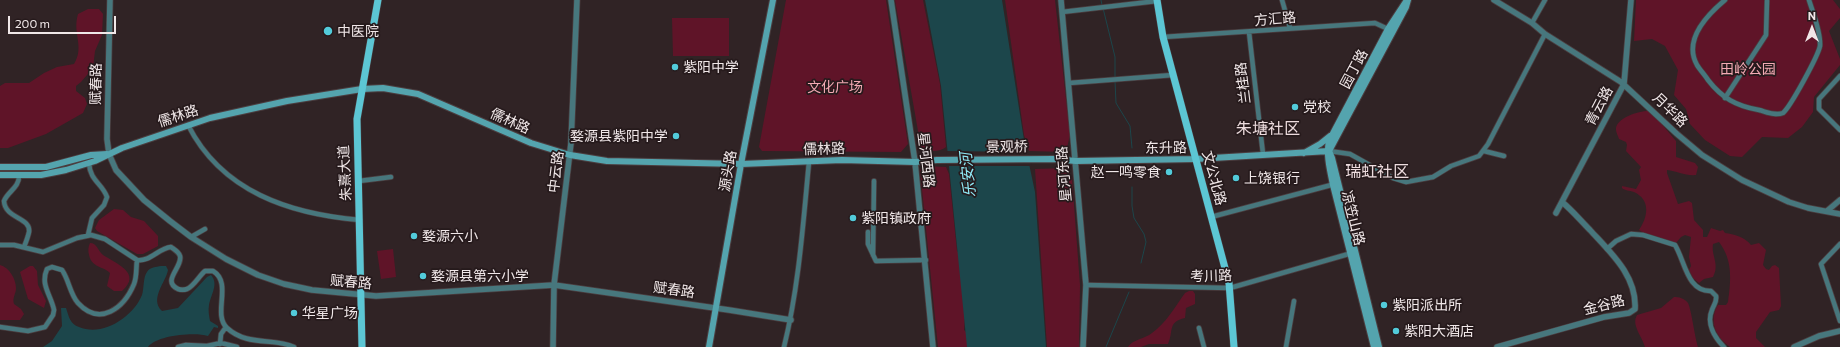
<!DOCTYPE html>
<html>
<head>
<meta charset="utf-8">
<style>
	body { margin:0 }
	#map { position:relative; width:1840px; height:347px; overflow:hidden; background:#302325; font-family:Commissioner,sans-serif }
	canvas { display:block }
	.north { position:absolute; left:1792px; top:8px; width:40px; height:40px; -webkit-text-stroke:3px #261a1c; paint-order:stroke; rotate:0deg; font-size:11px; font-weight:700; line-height:16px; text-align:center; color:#f0e7e8 }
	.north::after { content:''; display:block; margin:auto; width:14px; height:18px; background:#f0e7e8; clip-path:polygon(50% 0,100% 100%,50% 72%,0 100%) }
	.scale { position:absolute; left:8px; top:16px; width:108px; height:18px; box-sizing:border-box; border:2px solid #f0e7e8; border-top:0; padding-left:5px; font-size:12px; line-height:14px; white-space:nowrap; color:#f0e7e8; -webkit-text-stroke:3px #261a1c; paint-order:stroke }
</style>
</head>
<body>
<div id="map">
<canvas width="1840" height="347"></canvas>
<div class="north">N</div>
<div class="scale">200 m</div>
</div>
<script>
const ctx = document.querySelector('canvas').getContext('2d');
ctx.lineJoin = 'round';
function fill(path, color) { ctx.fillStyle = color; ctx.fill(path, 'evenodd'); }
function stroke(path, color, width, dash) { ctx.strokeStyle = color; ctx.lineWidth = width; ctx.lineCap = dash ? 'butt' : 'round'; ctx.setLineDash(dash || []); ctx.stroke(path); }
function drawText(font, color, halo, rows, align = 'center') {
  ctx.font = font + ' Commissioner,"Noto Sans SC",sans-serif'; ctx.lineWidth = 3.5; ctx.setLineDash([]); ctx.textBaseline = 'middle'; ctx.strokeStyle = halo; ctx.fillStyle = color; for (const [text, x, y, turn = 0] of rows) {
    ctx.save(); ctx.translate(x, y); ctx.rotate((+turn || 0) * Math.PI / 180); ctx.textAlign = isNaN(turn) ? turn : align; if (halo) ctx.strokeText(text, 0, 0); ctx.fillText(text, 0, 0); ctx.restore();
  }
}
const green = new Path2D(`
	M786,0H886L908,144L901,152L762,151L759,147Z
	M895,0H923L940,84L946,147C940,152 929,152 921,148Z
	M1005,0H1055L1070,135L1066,152L1029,151L1024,135Z
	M1636,0H1833L1840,9V18L1829,31L1840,59V65L1814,97L1813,112L1802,127L1788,138L1762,137L1742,157L1730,156L1705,140L1690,124L1686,109L1674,95L1678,70L1665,46L1652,39L1634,41Z
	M88,9H99L103,14L102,35L95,51L93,68L81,82L76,86V91L85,98L87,104L83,113L46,134L8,148H0V86L5,83H29L44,73L57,67L74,64C85,46 72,34 78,14Z
	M672,18H729V56H673Z
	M1648,111L1654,115L1676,141V157L1695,163L1698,167L1696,175C1685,176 1677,171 1667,170V173L1678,204L1689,201L1692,203L1694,220L1703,230V237H1707L1711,228L1720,231L1723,230L1725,233C1734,234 1745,237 1751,245L1759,243L1766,250L1763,265L1766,269L1769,270L1772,266L1775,265L1779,268L1781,306L1779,310L1770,312L1756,332V338L1765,347H1730C1716,337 1708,321 1718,305H1726L1728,302C1731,281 1733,260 1719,242L1713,244C1711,256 1720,264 1713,277L1704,279L1699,283L1693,278L1689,270L1691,266L1689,257L1691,237L1685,235L1681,237L1676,243L1647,235L1639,230C1648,217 1651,200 1634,192C1629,190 1625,191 1622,188V186L1636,189L1641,180L1639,170L1641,167L1626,151L1627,145L1626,142L1619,139C1618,136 1616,132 1616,130C1615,118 1639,111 1648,111Z
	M923,166L946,167L949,174L957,251L963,257L966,306L964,330L968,334V347H938L920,170Z
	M1067,168L1072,178L1080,285L1079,347H1047L1035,169Z
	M114,209L123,210L131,217L144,221L158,236V246L143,254H137L97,231L95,228L99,220Z
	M90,243C97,243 98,251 103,255C115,263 143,273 122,291H114L107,286L110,273C103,266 92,268 89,255C88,251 88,247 90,243Z
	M393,249L396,277L381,279L377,251Z
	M0,265C9,267 16,279 16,288C16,294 12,298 14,304L21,309L24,314L20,320H0Z
	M30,266H33L37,271L38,285L46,301L44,308L28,299L20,272Z
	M1189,291H1193L1195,294V304L1186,308L1185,318C1167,322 1174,331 1168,344H1149L1141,347H1128C1133,339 1145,339 1152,333C1166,323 1175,307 1185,293Z
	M1674,297C1679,297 1684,298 1688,303C1691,308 1695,338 1698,347H1645C1642,336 1631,325 1637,315L1661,308Z`);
const water = new Path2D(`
	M925,0H1002L1024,140L1035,192L1046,347H967L941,86Z
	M161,266H166L168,270C166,282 149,299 162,311L178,308L207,277L211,275C219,284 211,294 209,305C208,310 209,316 210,321L218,326V328L214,327L208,336C195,332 157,335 148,347H43L52,341L62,326L61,308H66C69,317 70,324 79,327C103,337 133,317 142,295C144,289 143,277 147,272C150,267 156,267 161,266Z`);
const pier = new Path2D(`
	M946,151L1028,152L1032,166H947Z`);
const stream = new Path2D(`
	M1101,0L1102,5
	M1103,8L1115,57V78
	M1115,81L1116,103L1130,126L1132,148
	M1132,187V206L1134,218L1144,234L1146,242L1141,263
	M1106,347L1129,292`);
const minor = new Path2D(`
	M1282,0L1290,28
	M1725,0C1707,15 1683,40 1697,65C1700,70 1705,75 1708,80C1722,98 1736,106 1759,110C1767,112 1775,116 1783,113C1791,106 1818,56 1820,46C1821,32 1813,13 1809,0
	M1062,12L1157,1
	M1532,23L1545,0
	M1249,32L1263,154
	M1163,37L1375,23L1388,29
	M1840,76L1819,99V109L1840,130
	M1069,83L1173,75
	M1725,98L1766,35L1767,1
	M188,125C222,192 290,214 360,220
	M1329,151L1350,154L1393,178L1406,182L1433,177L1451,166L1479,156L1488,144L1545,34
	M1484,151L1504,156
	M19,176C19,188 8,191 4,201C5,219 31,217 29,232C28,237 26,242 24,247
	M359,181L391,177
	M1211,217L1335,184
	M868,232V244L876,261L926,260
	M88,235L92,218L104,205L107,197C102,183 90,181 89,163
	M191,237L205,229
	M1840,244L1821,264L1840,321
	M0,245H14L43,252L77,238L91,235L105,239L137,260C150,262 159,248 171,247C175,250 179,252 180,256C183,267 161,281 178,289C181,290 184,290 187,289C194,286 199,276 205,271H213C233,283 212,314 227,328C248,347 273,337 294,347
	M1607,249L1616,241L1631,234L1643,235L1675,245C1685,261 1687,292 1711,291L1716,296C1717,302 1714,304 1712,310C1706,324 1715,338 1724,347
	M873,255L874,181
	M1086,285L1230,288L1352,253
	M0,327L28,331L45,327L53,315L54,310C51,295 40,285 47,269L52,267L62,270C69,280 70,294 78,303C100,327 124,308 134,284C137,277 136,267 137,260
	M1199,328L1204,347
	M220,344L221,334L226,327
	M178,347L186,345L207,346L221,343L237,347
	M784,347C799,286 803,224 809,162
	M1286,347L1294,301`);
const tertiary = new Path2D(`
	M110,0L107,139L109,154L116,170L144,200L170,221L191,237L226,259L258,275L284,284L312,290L376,296L554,285L729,310L791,320
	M891,0L915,162L933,347
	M1061,0L1086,285L1083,347
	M1494,0L1532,23L1545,34L1621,82L1677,134L1702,155L1742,180L1789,202L1808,208L1840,214
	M1827,211L1840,200
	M1556,213L1624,84L1631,0
	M553,347L554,285L571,143L577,0
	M1497,347L1604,317L1629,313L1635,309C1637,276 1611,253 1590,230C1581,221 1572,210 1562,202
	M1794,347L1819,336L1840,331`);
const secondary = new Path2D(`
	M1329,151L1332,158L1379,347
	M1329,151L1406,7L1408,0
	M1304,153L1320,144L1330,136
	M0,167H46L91,155L107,154
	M0,175H41L66,170L95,161L122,148L210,118L287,101L362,89L383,88L418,94L531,143L570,155L607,161L741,164L842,160L915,162L937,160L1053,159L1076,161L1196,159L1329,151
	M709,347L741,164L773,0
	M1374,347L1333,185C1330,170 1326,155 1329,141L1388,29L1407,0`);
const primary = new Path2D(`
	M1157,0L1163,37L1229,283L1234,347
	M362,347L357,119L378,0`);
const markers = [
	[328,31,5,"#52cbda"],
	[675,67,4,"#52cbda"],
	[1295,107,4,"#52cbda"],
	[676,136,4,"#52cbda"],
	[1169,172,4,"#52cbda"],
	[1236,178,4,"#52cbda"],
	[853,218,4,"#52cbda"],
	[414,236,4,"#52cbda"],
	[423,276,4,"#52cbda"],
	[1384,305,4,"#52cbda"],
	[294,313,4,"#52cbda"],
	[1396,331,4,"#52cbda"]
];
const streetNames = [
	["方汇路",1275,19,-5],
	["园丁路",1354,69,-62],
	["兰桂路",1243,83,-97],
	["赋春路",96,84,-89],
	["青云路",1599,106,-62],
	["月华路",1670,110,44],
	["儒林路",178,116,-18],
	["儒林路",510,121,24],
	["景观桥",1007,147,-1],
	["东升路",1166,148,-1],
	["儒林路",824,149,-2],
	["星河西路",926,160,83],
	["源头路",728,171,-80],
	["中云路",556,172,-83],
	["朱熹大道",345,173,-93],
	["星河东路",1064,174,-95],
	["文公北路",1214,178,75],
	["凉笠山路",1353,218,76],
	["考川路",1211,276,-2],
	["赋春路",351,282,5],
	["赋春路",674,290,8],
	["金谷路",1604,305,-14]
];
const poiNames = [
	["中医院",337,31],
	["紫阳中学",683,67],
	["党校",1303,107],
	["婺源县紫阳中学",668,136,"right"],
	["赵一鸣零食",1161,172,"right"],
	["上饶银行",1244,178],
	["紫阳镇政府",861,218],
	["婺源六小",422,236],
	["婺源县第六小学",431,276],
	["紫阳派出所",1392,305],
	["华星广场",302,313],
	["紫阳大酒店",1404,331]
];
const parkNames = [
	["田岭公园",1748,69],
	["文化广场",835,87]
];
const waterNames = [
	["乐安河",968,175,-96]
];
const quarterNames = [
	["朱塘社区",1268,129],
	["瑞虹社区",1377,172]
];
fill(green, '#5f1428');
fill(water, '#1c464b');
fill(pier, '#302325');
stroke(stream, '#1c464b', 1);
stroke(minor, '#4b3e40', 6);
stroke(tertiary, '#4b3e40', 7);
stroke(secondary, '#4b3e40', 8);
stroke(primary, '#4b3e40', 8);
stroke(minor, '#47777d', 4.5);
stroke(tertiary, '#47777d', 5.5);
stroke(secondary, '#54a4ae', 6);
stroke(primary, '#5cc6d4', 7);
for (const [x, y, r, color] of markers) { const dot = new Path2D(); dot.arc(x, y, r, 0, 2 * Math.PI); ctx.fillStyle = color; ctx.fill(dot); stroke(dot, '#261a1c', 1.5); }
drawText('14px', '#f0e7e8', '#261a1c', streetNames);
drawText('14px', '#f0e7e8', '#261a1c', poiNames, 'left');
drawText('14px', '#f3a9b3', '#261a1c', parkNames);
drawText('italic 15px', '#90ebf7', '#261a1c', waterNames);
drawText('16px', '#eddcde', '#261a1c', quarterNames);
</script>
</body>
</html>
